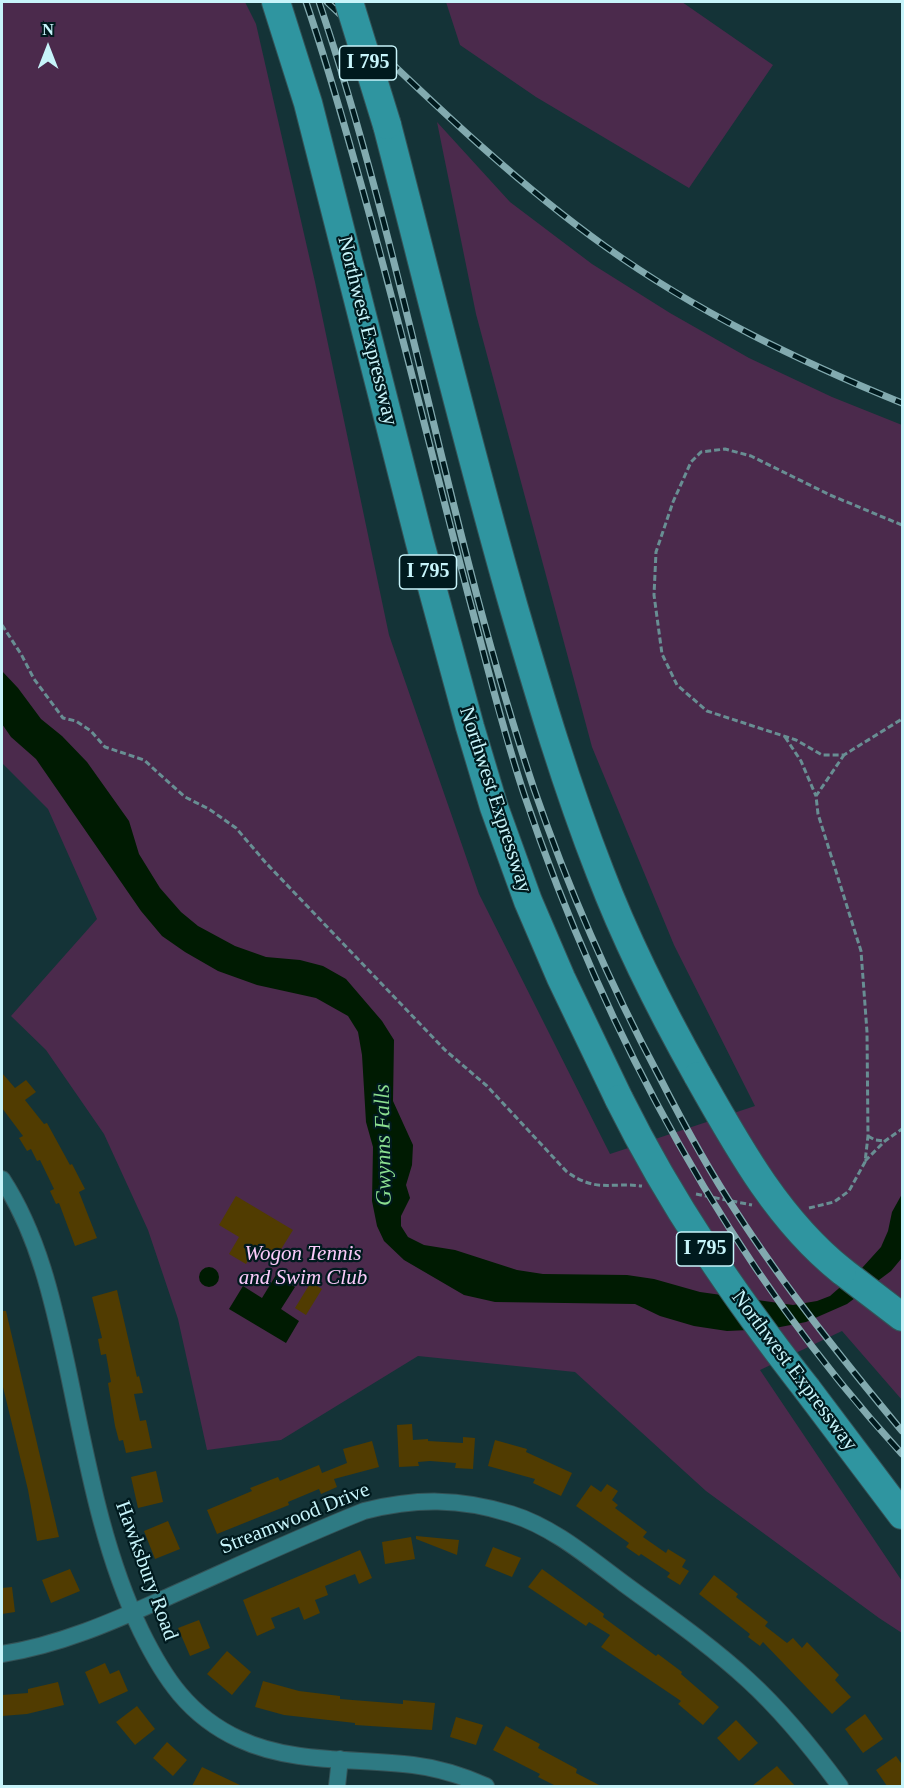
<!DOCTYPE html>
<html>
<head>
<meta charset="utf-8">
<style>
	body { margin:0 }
	#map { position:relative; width:904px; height:1788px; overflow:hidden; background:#143337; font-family:Georgia,serif }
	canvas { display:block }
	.frame { position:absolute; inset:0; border:3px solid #c7f4fa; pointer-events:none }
	.north { position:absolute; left:18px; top:18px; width:60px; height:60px; -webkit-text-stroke:4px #001a1e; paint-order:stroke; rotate:0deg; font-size:16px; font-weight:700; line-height:24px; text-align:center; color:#c7f4fa }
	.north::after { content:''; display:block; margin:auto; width:21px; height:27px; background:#c7f4fa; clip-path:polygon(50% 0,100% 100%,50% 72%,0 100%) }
</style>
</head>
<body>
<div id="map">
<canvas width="904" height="1788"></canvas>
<div class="frame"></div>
<div class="north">N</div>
</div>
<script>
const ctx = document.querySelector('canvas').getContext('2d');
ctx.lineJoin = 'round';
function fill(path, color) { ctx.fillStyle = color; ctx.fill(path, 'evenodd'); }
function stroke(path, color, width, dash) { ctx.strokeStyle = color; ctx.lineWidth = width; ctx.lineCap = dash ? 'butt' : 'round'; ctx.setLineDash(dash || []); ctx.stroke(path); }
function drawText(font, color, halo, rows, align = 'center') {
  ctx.font = font + ' Georgia,serif'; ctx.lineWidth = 4.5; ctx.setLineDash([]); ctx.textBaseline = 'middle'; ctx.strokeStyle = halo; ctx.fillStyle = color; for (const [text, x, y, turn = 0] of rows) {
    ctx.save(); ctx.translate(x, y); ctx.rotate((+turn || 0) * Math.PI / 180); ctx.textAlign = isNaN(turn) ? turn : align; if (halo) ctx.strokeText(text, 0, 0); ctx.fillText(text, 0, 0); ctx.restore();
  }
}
const green = new Path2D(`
	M2,2H245L256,24L315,282L389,635L479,894L610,1154L755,1106L674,945L592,747L476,314L437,122L510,202L592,264L670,313L749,358L832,397L902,425V1400L842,1331L760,1370L902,1581V1633L879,1618L706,1491L575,1372L418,1356L281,1440L207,1450L178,1319L148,1230L104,1134L46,1050L11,1016L97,919L48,809L2,763Z
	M446,2H682L773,65L689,188L536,97L460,45Z`);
const water = new Path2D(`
	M2,671L18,688L41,719L62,736L87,762L129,821L139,854L160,888L181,912L198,926L235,946L266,957L300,960L323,966L346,979L382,1021L394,1040L393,1101L413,1145L412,1165L406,1185L410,1198L401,1216V1226L408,1237L424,1245L455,1250L517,1270L543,1274L627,1275L654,1279L700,1292L793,1305L817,1301L830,1296L862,1268L881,1247L888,1231L892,1212L902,1194L901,1259L891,1271L847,1304L806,1322L770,1329L727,1331L694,1326L660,1316L635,1304L495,1302L464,1295L404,1260L384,1241L377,1226L372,1201L373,1147L366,1122L362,1055L358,1032L348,1016L316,998L257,985L218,971L185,952L162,936L141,911L36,759L11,737L2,724Z
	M199 1277a10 10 0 1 1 20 0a10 10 0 1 1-20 0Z
	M276,1275L295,1287L281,1309L299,1321L286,1343L229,1309L243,1286L262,1298Z`);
const building = new Path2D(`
	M2,1073L15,1088L26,1080L36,1092L25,1100L44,1124L47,1123L70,1165L72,1164L85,1189L79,1192L97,1238L75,1246L59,1203L56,1204L50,1191L54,1189L40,1160L37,1161L31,1149L27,1151L19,1138L23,1136L2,1108Z
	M236,1196L293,1230L275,1259L256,1247L246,1264L229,1254L239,1237L219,1225Z
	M311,1282L322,1289L306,1315L295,1308Z
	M117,1290L137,1377L139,1376L143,1393L134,1394L140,1421L146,1420L152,1448L126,1453L123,1440L119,1441L115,1426L108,1383L111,1382L106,1354L101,1355L98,1339L102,1338L92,1297Z
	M2,1311H6L59,1537L37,1541L28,1490L2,1383Z
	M412,1424L413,1440L428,1439V1441L463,1443V1437L475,1438L473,1469L455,1468L456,1463L430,1461L418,1462L419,1466L399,1467L397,1425Z
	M495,1440L527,1449L526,1452L572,1473L561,1496L533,1483L535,1479L488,1466Z
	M372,1441L379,1467L334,1479L337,1487L321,1494L319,1489L288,1502L289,1505L217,1534L207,1510L252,1491L250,1488L278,1477L280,1481L319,1465L322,1473L347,1463L343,1449Z
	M156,1471L163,1502L138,1508L131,1477Z
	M607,1484L618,1491L612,1500L618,1505L615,1508L647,1532L643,1537L666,1553L668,1549L686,1560L682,1567L689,1571L680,1585L667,1577L670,1573L641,1554L639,1556L626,1547L629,1543L576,1506L591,1485L601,1492Z
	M168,1521L180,1549L155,1559L144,1531Z
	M416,1536L459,1540L457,1555L416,1539Z
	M411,1537L415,1559L385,1564L382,1542Z
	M493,1547L521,1558L512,1577L485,1566Z
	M360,1550L372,1578L359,1584L355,1574L325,1586L328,1595L315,1600L320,1613L304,1620L299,1607L271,1618L275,1628L257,1636L243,1600Z
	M70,1569L80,1591L51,1603L42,1580Z
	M542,1569L604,1614L603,1617L656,1656L658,1654L682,1672L681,1674L719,1707L703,1725L678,1704L681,1701L601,1647L610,1635L589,1622L586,1626L528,1587Z
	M714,1575L738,1594L736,1597L768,1622L765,1626L787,1643L793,1638L802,1648L807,1642L839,1675L835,1680L851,1697L832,1714L763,1642L760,1646L748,1637L750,1634L699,1594Z
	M12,1587L15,1612L2,1614V1588Z
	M199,1620L210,1648L190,1656L178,1628Z
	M227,1651L251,1672L232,1695L207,1674Z
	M105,1663L110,1674L119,1670L128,1691L99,1704L85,1672Z
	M263,1681L299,1691L340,1696V1699L403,1704V1700L435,1703L432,1730L355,1725V1723L284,1715L255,1707Z
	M58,1682L64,1705L27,1714L2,1716V1695L28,1693V1689Z
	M137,1706L155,1729L135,1745L116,1722Z
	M865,1714L883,1739L863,1753L845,1729Z
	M456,1717L483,1725L476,1745L450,1737Z
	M736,1720L758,1743L739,1761L717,1738Z
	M506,1726L540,1744L538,1748L577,1769L576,1773L601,1786H556L538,1777L540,1774L493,1750Z
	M167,1742L187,1760L173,1776L153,1758Z
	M896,1756L903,1766V1786H887L876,1770Z
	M777,1766L795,1786H752Z
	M202,1767L242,1786H192Z`);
const path = new Path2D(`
	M902,525L830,495L751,456L725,449L701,452L691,462L673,502L656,552L654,595L662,654L677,685L707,711L796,740L822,755H844L902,719
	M2,625L21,654L34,679L63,718L76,721L91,731L105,747L144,760L185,797L209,809L236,828L266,863L445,1050L487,1086L567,1172C597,1193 610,1182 642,1186
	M785,737L801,761L816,796
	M868,1136L875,1140L885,1141
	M865,1161L885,1141L902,1129
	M696,1194L752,1205
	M809,1208L834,1202L849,1191L865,1162L868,1136L867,1032L861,951L818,814L816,796L844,755`);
const street = new Path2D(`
	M2,1179C38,1234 53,1301 67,1366C86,1455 101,1547 141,1631C164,1678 189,1716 239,1739C292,1764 356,1758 413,1765C438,1768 463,1776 486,1786
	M2,1654C61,1645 116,1620 170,1596C235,1567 299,1537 364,1511C416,1498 460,1498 511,1514C553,1527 588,1557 623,1583C665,1614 709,1644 748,1680C783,1712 812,1748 840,1786
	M337,1786L340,1759`);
const highway = new Path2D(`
	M276,2L308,103L420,543L470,727L494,807L528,901L561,978L619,1099
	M387,125C429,286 468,448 514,608C540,697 566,785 600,872C627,943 661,1010 698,1076
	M842,1271L902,1317
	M807,1389L902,1515`);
const rail = new Path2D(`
	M306,2C325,57 341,113 357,170C397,310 431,453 468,594C486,661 502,728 524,794C605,1035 730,1266 902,1454
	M319,2C406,260 448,531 534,789C568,888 610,984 659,1076C683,1123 708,1169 737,1213C786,1289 844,1361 902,1431
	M327,2C417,87 505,175 606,247C697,312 799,361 902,403`);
const highwayBridge = new Path2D(`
	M349,2L387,125
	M698,1076C738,1147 778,1220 842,1271
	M619,1099C671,1204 735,1297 807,1389`);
const shields = [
	[368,63,57],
	[428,572,57],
	[705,1249,57]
];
const shieldNames = [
	["I 795",368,63],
	["I 795",428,572],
	["I 795",705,1249]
];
const streetNames = [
	["Northwest Expressway",367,331,76],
	["Northwest Expressway",495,800,72],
	["Northwest Expressway",794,1371,53],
	["Streamwood Drive",295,1519,-22],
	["Hawksbury Road",146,1571,70]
];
const parkNames = [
	["Wogon Tennis",303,1254],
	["and Swim Club",303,1278]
];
const waterNames = [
	["Gwynns Falls",384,1145,-91]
];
fill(green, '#4b2a4c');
fill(water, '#001b02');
fill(building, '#513c01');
stroke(street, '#345357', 18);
stroke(highway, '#345357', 30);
stroke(path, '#688e93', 3, [6, 3]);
stroke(street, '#2e7a83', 16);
stroke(highway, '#2f95a0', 28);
stroke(rail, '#82aaaf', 7);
stroke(rail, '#001a1e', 4.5, [14]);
stroke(highwayBridge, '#345357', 30, []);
stroke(highwayBridge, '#2f95a0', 28);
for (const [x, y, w] of shields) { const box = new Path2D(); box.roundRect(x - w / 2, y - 17, w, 34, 4.5); ctx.fillStyle = '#001a1e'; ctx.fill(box); stroke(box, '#c7f4fa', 1.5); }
drawText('bold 20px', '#c7f4fa', null, shieldNames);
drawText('21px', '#c7f4fa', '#001a1e', streetNames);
drawText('italic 21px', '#fbcbfb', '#001a1e', parkNames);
drawText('italic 22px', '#8bdf90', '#001a1e', waterNames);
</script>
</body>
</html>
